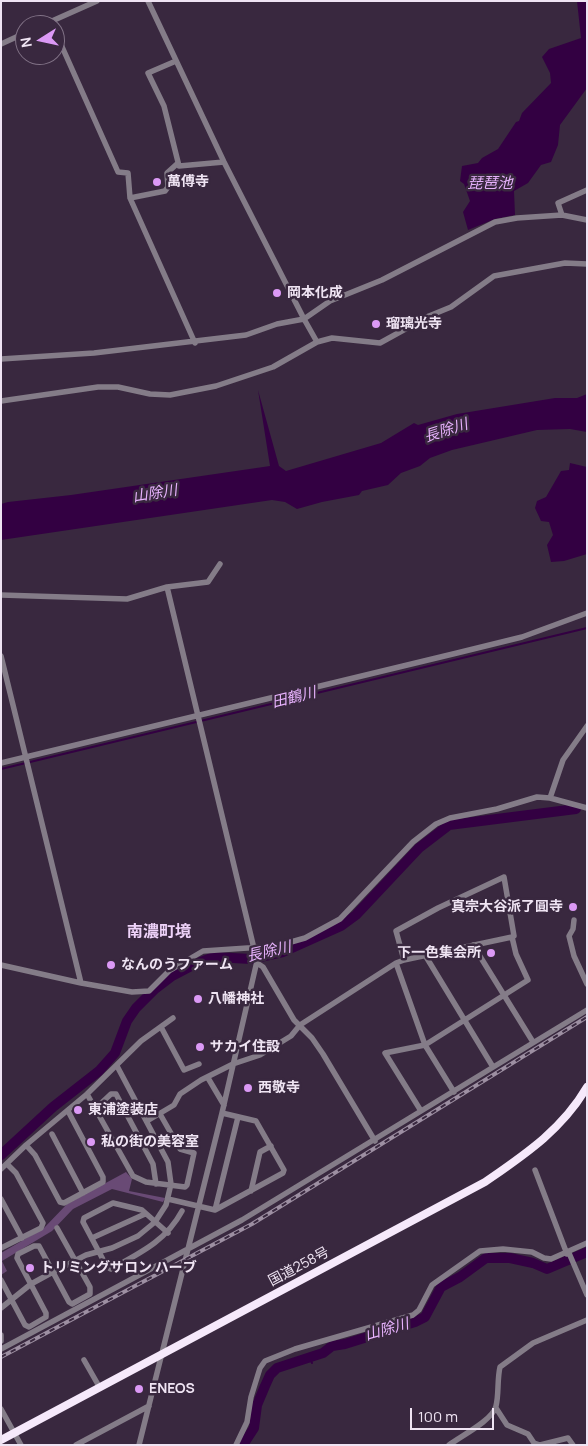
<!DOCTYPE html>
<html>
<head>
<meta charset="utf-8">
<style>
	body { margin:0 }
	#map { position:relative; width:588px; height:1446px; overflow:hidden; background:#39283f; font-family:Manrope,sans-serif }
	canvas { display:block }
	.frame { position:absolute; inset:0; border:2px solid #efe4f3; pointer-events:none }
	.north { position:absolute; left:15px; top:15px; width:50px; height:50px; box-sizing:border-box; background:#39283f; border:1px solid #827387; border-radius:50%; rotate:260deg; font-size:14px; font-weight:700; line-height:20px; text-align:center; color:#efe4f3 }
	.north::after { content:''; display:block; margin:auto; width:18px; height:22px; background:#db99f5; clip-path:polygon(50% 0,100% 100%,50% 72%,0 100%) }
	.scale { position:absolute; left:410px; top:1408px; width:84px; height:22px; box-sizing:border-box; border:2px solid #efe4f3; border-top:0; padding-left:6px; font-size:15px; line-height:18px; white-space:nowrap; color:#efe4f3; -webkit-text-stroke:4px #39283f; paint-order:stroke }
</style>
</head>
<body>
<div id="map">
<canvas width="588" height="1446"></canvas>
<div class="frame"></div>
<div class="north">N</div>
<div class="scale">100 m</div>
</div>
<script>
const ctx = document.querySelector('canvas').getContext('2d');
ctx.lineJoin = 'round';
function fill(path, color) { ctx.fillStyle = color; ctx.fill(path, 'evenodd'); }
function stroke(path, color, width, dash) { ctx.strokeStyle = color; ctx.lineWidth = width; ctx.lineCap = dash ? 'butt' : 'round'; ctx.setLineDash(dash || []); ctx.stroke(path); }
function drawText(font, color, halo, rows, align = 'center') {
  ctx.font = font + ' Manrope,"Noto Sans JP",sans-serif'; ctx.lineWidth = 5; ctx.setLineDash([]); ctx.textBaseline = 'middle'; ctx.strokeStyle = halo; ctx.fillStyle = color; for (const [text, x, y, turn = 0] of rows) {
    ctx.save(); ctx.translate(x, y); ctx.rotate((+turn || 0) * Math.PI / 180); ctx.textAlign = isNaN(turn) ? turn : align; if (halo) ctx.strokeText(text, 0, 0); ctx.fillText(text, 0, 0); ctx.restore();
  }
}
const green = new Path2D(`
	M126,1172L132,1179L129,1191L165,1198L163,1202L112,1189L73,1209L52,1231L2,1261L7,1271L1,1275V1253L44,1228L67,1204Z`);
const water = new Path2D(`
	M577,1H587V88L560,125L558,145L551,162L541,165L528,183L514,191L515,215L495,219L468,230L463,212L470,201L464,184L460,181L462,166L478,163L482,158L498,149L516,122L519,121L522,113L551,83L550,73L542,57L549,49L581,38Z
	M258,390L279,466L286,471L381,443L414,423L418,425L457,414L555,398H577L587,394V432L570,429L537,430L452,450L430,458L420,466L401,473L388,485L362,491L359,495L322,502L297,509L285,502L272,500L1,540V504L8,502L71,495L270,466Z
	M570,463L587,467V554L564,561L551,562L547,545L553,535L549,522L541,521L535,508L537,501L546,497L561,471L569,470Z`);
const stream = new Path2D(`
	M1,769L587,628
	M309,1356L312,1363`);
const river = new Path2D(`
	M1,1155L53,1107L99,1071L115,1053L127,1021L136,1008L155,989L172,976L193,965L214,957L251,959L283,952L341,926L356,915L419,848L449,825L576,809
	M243,1445L254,1428L257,1405L265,1386L270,1375L277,1368L323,1353L332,1346L345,1344L415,1322L425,1317L441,1287L460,1277L486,1258H510L533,1263L547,1269L587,1252`);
const minor = new Path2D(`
	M148,1L224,162L304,319L317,342
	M43,25L97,1
	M55,31L118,172L128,173L130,198L195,343
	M1,44L25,33
	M176,61L148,73L164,106L179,166L224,162
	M130,198L165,191L168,187L167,173L178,163
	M562,215L558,203L587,190
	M1,359L94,353L246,335L277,324L304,319L330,301L382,280L495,222L517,218L562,215L587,220
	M1,401L98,387H118L150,394L170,395L216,386L273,367L317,342L332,338L380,343L429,316L451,307L494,276L565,263L587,264
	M1,595L127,599L167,587L208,582L220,564
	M1,656L81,983
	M1,763L457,653L522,637L587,613
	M550,798L563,760L587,726
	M574,920L573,929L569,936L574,956L587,984
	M473,945L533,1042
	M425,955L493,1067
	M257,963L263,967L294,1020L312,1038L323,1054L375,1141
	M396,963L425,1045L454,1092
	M1,965L81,983L132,992L149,991L169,971L203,951L277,946L305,938L340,919L413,842L436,824L450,818L497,809L537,797L550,798L587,808
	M161,1027L184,1070L199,1064
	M208,1078L224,1105
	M87,1094L133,1176L146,1182L185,1187L187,1185L194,1153L180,1149L160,1114
	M95,1109L111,1094H116L153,1164L156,1184
	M421,1111L385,1053L425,1045L528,980L516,954L512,937
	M147,1121L174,1105L180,1094L201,1080L233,1064L260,1055L291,1036L300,1025L396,963L404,960L512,937L514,936L504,877L438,908L396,931L404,960
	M52,1134L83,1193
	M26,1145L35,1155L60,1202L64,1203L103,1182V1177L68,1111
	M1,1169L26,1145L87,1094L141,1041L173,1018
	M535,1170L567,1254
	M251,1191L260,1152L271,1146
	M1,1199L22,1238
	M168,1199L215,1210L283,1173L284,1170L256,1121L222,1113
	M215,1210L238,1117
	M168,1233L142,1210L113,1203L84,1218L83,1222L107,1267L111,1269C140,1253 166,1241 182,1211
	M92,1238L145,1214
	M1,1248L41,1228L43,1223L16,1173L7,1164
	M569,1253L587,1295
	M1,1280L25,1325L29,1327L46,1317V1313L17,1258L18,1254L34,1246H39L69,1302L72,1304L90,1294V1287L57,1228
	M1,1308L31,1284L53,1272L86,1255L112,1248L138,1236L155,1222L166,1205L171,1184L168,1162L117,1066
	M1,1335V1341
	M1,1349L242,1220L587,1010
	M84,1360L100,1388
	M496,1408L507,1425L528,1434L534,1443L540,1445L568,1438L573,1445
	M1,1409L21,1445
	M76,1445L149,1406
	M139,1445L222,1113L257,961L167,587
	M236,1445L247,1422L251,1397L260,1368L265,1361L295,1349L413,1315L419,1310L432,1285L480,1251L503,1249L532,1252L544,1258L551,1259L587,1243
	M449,1445C461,1436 493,1420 496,1406C499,1394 497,1380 500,1367L533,1343L587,1320`);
const highway = new Path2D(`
	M1,1440L485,1182C524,1155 562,1130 587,1087`);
const rail = new Path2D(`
	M1,1357L252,1224L587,1017`);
const markers = [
	[157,182,5,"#db99f5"],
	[277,293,5,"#db99f5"],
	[376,324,5,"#db99f5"],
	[573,907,5,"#db99f5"],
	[491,953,5,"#db99f5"],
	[111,965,5,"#db99f5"],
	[198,999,5,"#db99f5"],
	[200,1047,5,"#db99f5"],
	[248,1088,5,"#db99f5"],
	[78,1110,5,"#db99f5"],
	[91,1142,5,"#db99f5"],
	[30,1268,5,"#db99f5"],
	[139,1389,5,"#db99f5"]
];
const poiNames = [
	["萬傅寺",167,182],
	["岡本化成",287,293],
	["瑠璃光寺",386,324],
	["真宗大谷派了圓寺",563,907,"right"],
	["下一色集会所",481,953,"right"],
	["なんのうファーム",121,965],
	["八幡神社",208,999],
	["サカイ住設",210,1047],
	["西敬寺",258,1088],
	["東浦塗装店",88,1110],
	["私の街の美容室",101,1142],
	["トリミングサロン ハーブ",40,1268],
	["ENEOS",149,1389]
];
const streetNames = [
	["国道258号",299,1267,-28]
];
const waterNames = [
	["琵琶池",490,184],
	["長除川",446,431,-18],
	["山除川",155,494,-9],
	["田鶴川",294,698,-14],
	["長除川",269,952,-13],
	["山除川",387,1330,-16]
];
const quarterNames = [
	["南濃町境",159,933]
];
fill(green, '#694a75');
fill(water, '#330042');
stroke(stream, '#330042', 2);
stroke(river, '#330042', 10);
stroke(minor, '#847c88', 5.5);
stroke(highway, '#f6e9fb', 8);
stroke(rail, '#9d8fa2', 4);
stroke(rail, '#39283f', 2, [5.5]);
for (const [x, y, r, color] of markers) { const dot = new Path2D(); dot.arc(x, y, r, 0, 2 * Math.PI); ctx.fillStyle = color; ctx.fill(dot); stroke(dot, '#39283f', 2); }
drawText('bold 14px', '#efe4f3', '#39283f', poiNames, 'left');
drawText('14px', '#efe4f3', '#39283f', streetNames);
drawText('italic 15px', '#e7b2fd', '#39283f', waterNames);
drawText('bold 16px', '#efd3fa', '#39283f', quarterNames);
</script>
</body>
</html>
